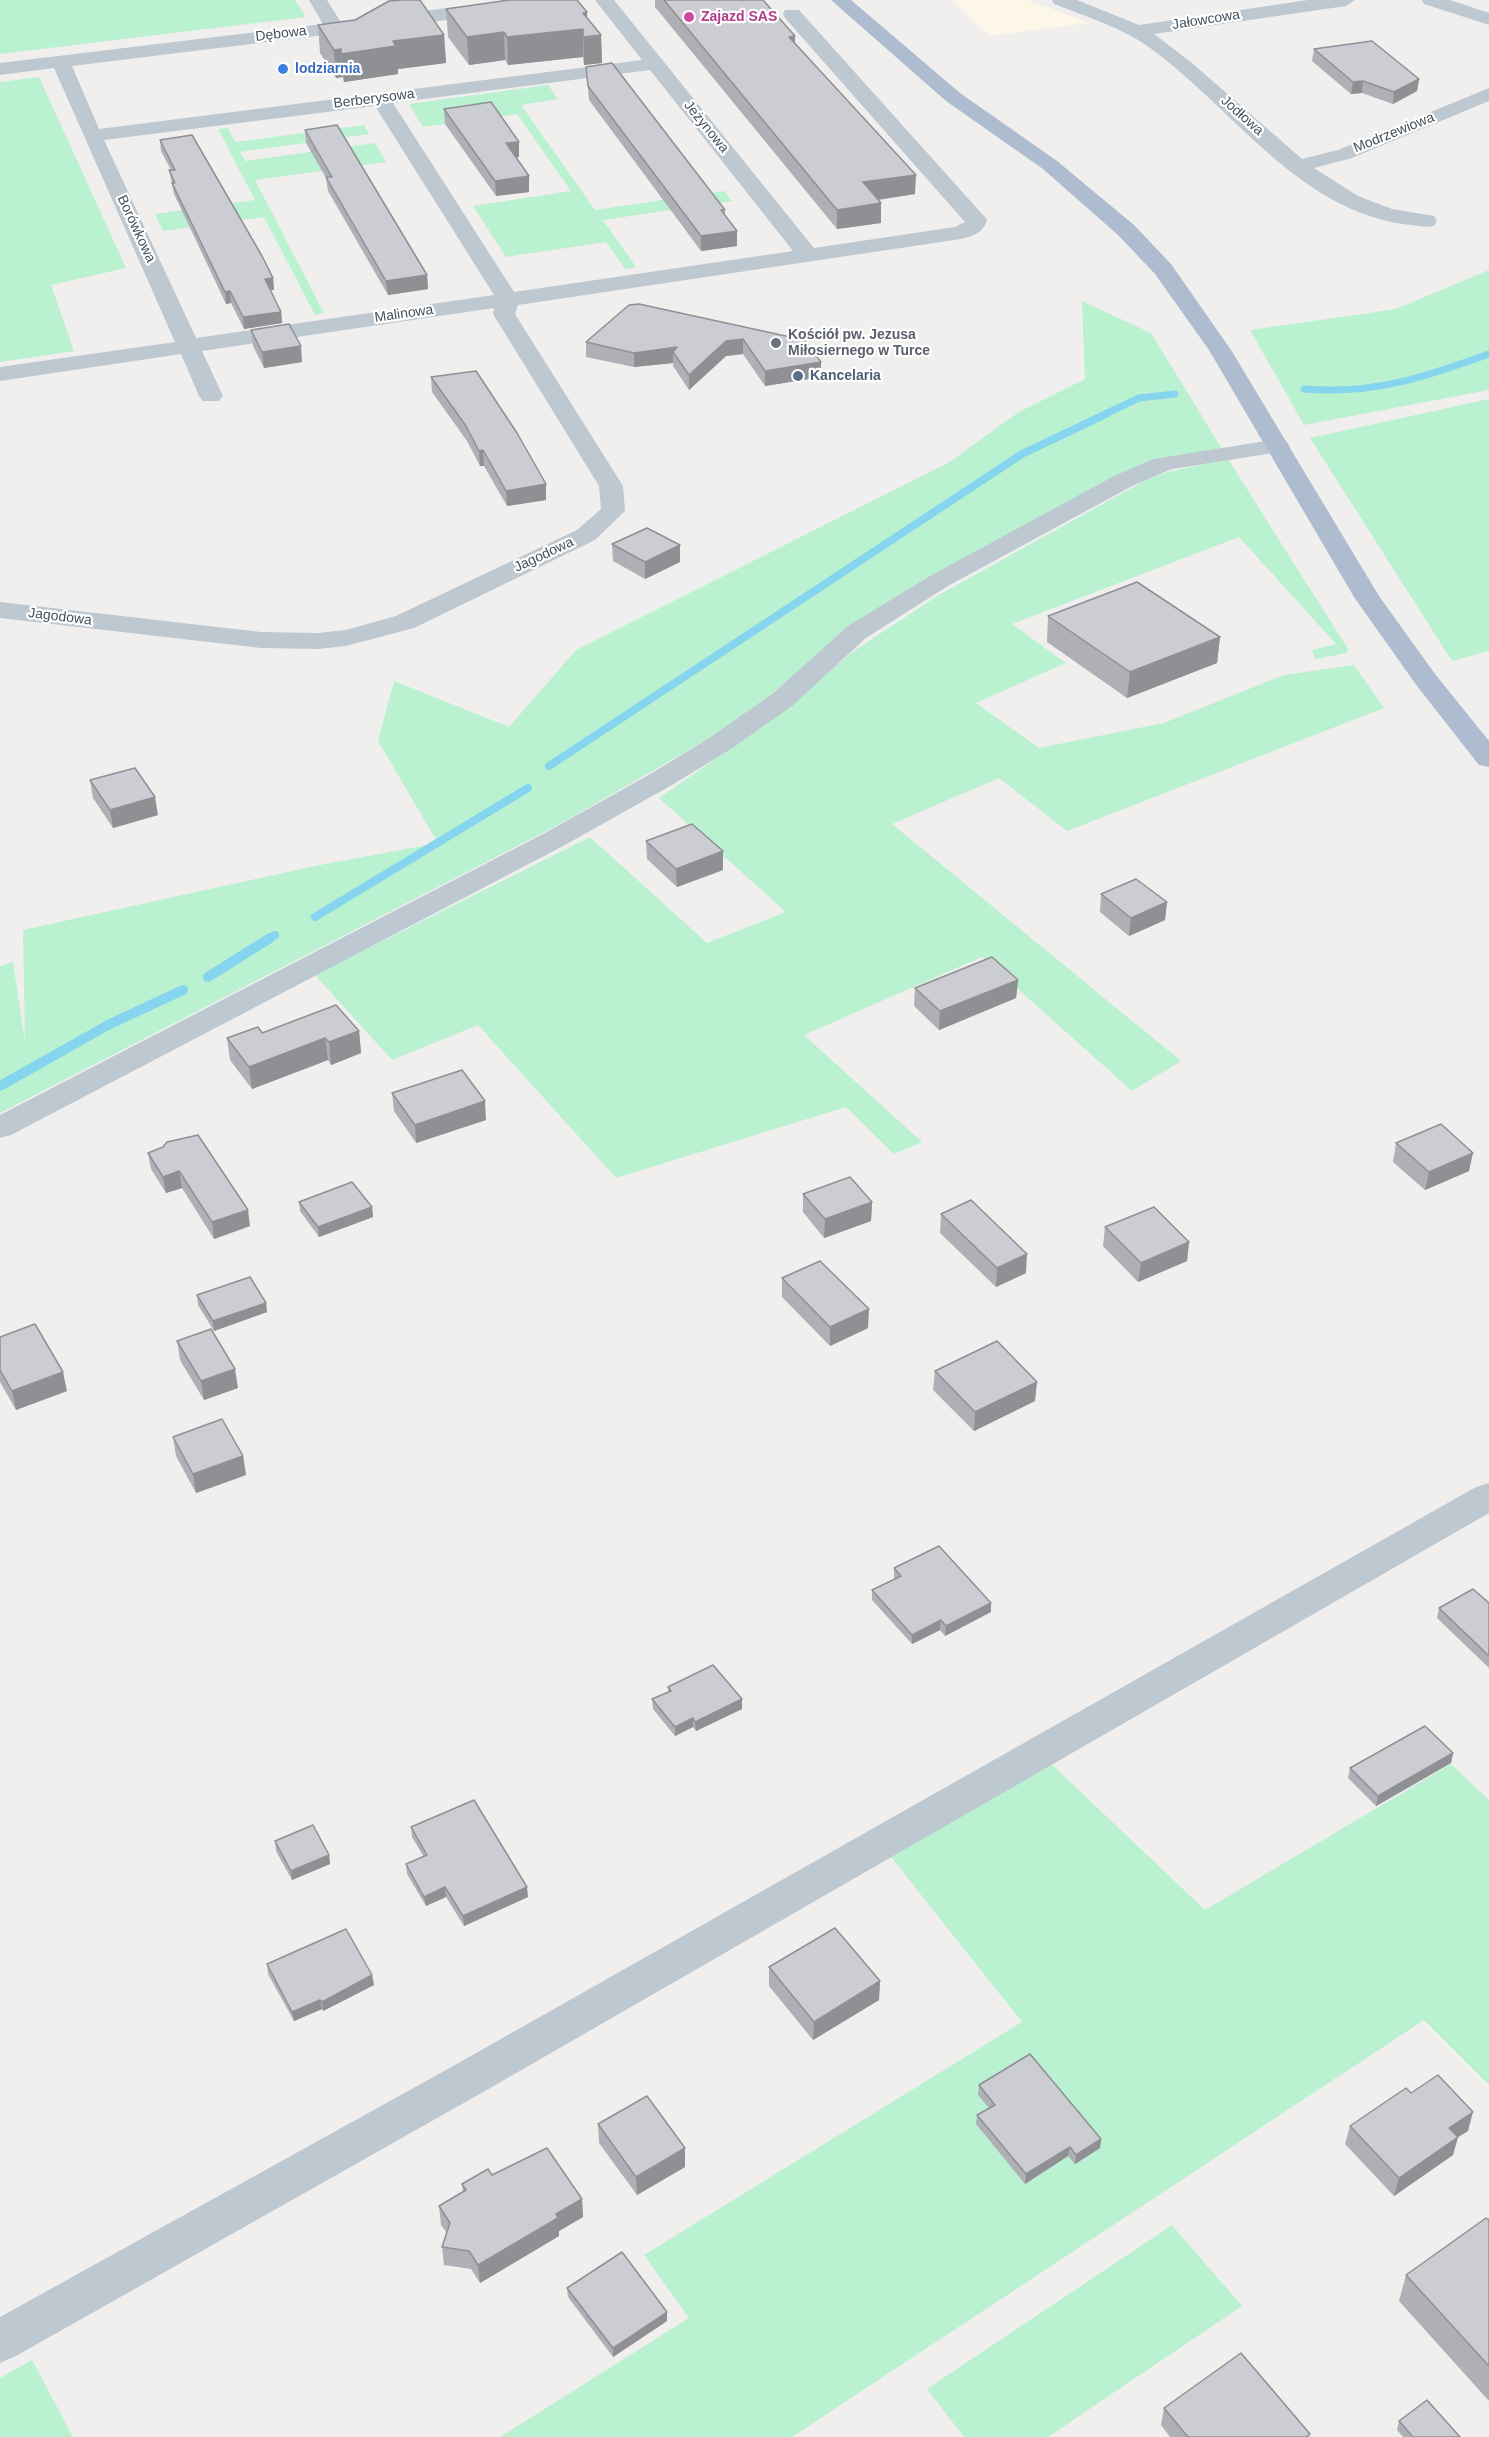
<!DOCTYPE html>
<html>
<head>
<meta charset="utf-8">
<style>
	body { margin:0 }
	canvas { display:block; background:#f1eeee }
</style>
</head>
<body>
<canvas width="1489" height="2437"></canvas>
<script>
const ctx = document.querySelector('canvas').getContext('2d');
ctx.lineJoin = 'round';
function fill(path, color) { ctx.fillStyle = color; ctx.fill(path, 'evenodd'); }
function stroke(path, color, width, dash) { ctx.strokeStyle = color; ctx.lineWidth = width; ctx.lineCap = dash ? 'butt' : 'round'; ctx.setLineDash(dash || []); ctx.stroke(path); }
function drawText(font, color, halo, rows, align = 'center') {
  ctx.font = font + ' Helvetica,sans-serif'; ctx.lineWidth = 4.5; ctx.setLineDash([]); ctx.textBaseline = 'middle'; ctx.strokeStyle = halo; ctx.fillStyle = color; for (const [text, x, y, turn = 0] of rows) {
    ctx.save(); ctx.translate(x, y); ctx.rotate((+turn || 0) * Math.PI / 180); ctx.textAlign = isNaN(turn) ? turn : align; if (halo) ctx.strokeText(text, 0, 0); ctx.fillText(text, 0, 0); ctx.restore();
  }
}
const commercial = new Path2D(`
	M953,0H1028L1089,23L989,36Z`);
const green = new Path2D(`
	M0,0H295L306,17L0,54Z
	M39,77L126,268L51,285L74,351L0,362V82Z
	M548,85L558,99L521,105L595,210L724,191L732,201L603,220L636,267L625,269L606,242L506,257L473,206L571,191L517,114L423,127L409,104Z
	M364,125L369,134L240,152L245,161L375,143L386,162L255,180L324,313L315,315L264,217L163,231L155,214L255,200L218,129L228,128L235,142Z
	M1489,270V390L1304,425L1250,330L1396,309Z
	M1082,301L1151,333L1222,449L1142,464L961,563L827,647L757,706L715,735L558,825L0,1113V966L13,962L25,1042L23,930L315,866L438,843L378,741L394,681L509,727L576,650L948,463L1019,412L1085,379Z
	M1489,399V651L1452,661L1310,438Z
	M1228,459L1348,649L1347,653L1315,659L1312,650L1336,644L1239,537L1012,624L1066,663L976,703L1039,748L1164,723L1284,675L1354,665L1384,708L1067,831L999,778L892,824L1181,1061L1132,1091L982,957L804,1035L922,1142L894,1154L846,1107L616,1178L478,1025L392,1060L315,975L590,837L707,943L786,912L659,798L766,724L854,651L937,596L1144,481L1167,472Z
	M1046,1759L1205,1910L1451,1764L1489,1800V2085L1424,2020L792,2437H500L689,2318L644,2255L1022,2022L887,1852Z
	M1172,2225L1242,2306L1048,2437H964L927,2389Z
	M32,2360L73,2437H0V2378Z`);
const streamFar2 = new Path2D(`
	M1304,389C1373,395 1425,377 1489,354
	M1103,415L1139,398L1175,394`);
const streamFar1 = new Path2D(`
	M549,766L1022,454L1106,414
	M315,917L528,788
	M268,939L275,935`);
const stream = new Path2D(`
	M208,977L270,938
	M0,1086L110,1024L183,990`);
const minor = new Path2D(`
	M309,0H327L340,21L515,0H570L561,6L72,66L99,129L642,60L595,0H614L814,248L955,227L965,222L785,18L783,14L785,10H799L983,215L987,219C985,232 972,237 961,239L518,305L515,314L623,486L625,511L595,540L414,628L346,646L318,649L261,648L0,618V602L261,632L318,633L346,630L396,616L577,530L601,509L599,486L493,314L494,308L202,351L223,396L219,401H203L199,396L181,354L0,381V367L175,342L54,68L0,75V63L323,24ZM650,70L793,251L514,292L393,103ZM375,106L494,295L196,338L104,140Z
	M1052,0H1077L1139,25L1308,0H1355L1346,6L1154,34L1192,63L1302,159L1338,150L1489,88V101L1352,158L1314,168L1358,196L1392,209L1434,216L1437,221L1434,226C1423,228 1413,225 1402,224C1294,207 1230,104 1146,45C1119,27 1085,16 1054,4Z
	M1422,0H1450L1489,13V25L1424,4Z
	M1278,439L1286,441L1290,446L1286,451L1172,469L1134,485L948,586L866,638L792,706L731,749L672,785L565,845L11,1135L0,1138V1115L545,833L652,773L711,737L772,694L848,626L930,576L1116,475L1154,459Z
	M1489,1483V1513L485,2091L16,2356L0,2363V2317L455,2065L1476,1487Z`);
const major = new Path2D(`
	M831,0H851L960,93L1057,161L1134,225L1171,264L1231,350L1379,596L1435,674L1489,741V767L1479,765L1417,686L1354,597L1209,350L1155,274L1118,235L1043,169L946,101Z`);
const wall = new Path2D(`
	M655,0H763L795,44L915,194L878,200L881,203V223L837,229L655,7Z
	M446,9L587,18L601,35L602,63L584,65L583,57L508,65L505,60L469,65L448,37Z
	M318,25L444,35L446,63L398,69V74L344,82L343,77L336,78L320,53Z
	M1314,49L1419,79L1417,91L1393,104L1362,93L1351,94L1312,61Z
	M586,67L725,210V216L737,231V246L701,251L589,100Z
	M444,109L519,142V157L516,158L529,176V192L496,196L445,124Z
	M305,130L427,275L428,289L388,295L328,191L326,178L306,143Z
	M160,140L273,278L274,290H270L281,312L282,323L244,329L231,303L226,304L174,194L169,170H171L161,151Z
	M629,305L821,362V377L765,386L743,354L726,356L689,390L673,366V363L634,367L586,357V342Z
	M251,330L302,362L264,368L253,346Z
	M431,377L546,484V500L507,506L484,466H480L467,441L432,392Z
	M612,544L680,562L645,579L613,561Z
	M1048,616L1220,637L1217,663L1127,698L1047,642Z
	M90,780L158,815L113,828L93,798Z
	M646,841L723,851V870L677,887L647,859Z
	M1101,894L1167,902L1165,920L1129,936L1100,912Z
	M1018,980L1016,998L939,1030L914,1006L915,988Z
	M359,1031L361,1053L331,1065L328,1060L252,1089L230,1060L227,1038Z
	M392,1093L486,1120L416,1143L394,1111Z
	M198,1135L250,1226L214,1239L182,1188L166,1193L151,1169L148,1153Z
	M1396,1143L1469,1171L1425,1190L1393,1162Z
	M803,1194L872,1202L871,1221L824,1238L803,1212Z
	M299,1202L372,1207L373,1217L319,1237L300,1211Z
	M941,1214L1026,1273L996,1287L940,1233Z
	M1105,1227L1189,1242L1187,1261L1138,1282L1103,1246Z
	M782,1278L868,1328L830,1346L782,1297Z
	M197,1295L266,1303L267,1312L214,1331L198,1305Z
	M0,1337L67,1391L16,1410L0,1382Z
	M177,1341L238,1388L204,1400L180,1360Z
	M935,1371L1035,1401L974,1431L933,1390Z
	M173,1437L243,1456L246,1475L196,1493L176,1456Z
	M894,1568L991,1612L945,1636L940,1630L912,1644L872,1600V1590L895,1579L894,1578Z
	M1489,1603V1668L1437,1618L1439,1608Z
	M668,1687L742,1709L696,1731L693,1727L675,1736L653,1709L652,1699L668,1692Z
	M1453,1753L1451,1763L1376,1806L1348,1778L1350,1768Z
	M411,1827L528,1897L464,1926L446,1897L426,1906L407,1874L406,1864L424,1857L412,1837Z
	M275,1841L329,1855L330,1864L292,1880L276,1851Z
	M267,1964L372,1975L374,1985L323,2011L322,2009L294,2021L268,1974Z
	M769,1967L880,1981L879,2000L813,2040L769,1986Z
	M979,2085L1101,2139L1100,2148L1075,2164L1068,2156L1025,2184L976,2124L977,2115L989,2108L978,2095Z
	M1411,2093L1468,2131L1458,2137L1453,2155L1394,2196L1345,2144L1350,2126Z
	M598,2124L685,2148V2167L637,2195L599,2143Z
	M492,2175L582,2199L583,2217L559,2231V2236L480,2283L471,2269L444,2265L442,2247L447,2233L441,2225L439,2206L463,2192L462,2184Z
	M1489,2220V2401L1399,2301L1406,2275Z
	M567,2288L667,2312V2321L613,2357L568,2297Z
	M1164,2408L1310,2434L1309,2437H1170L1161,2425Z
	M1399,2421L1460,2437H1403L1397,2430Z`);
const shadedWall = new Path2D(`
	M587,12L588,36L601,35L602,63L584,65L583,13Z
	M583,29V57L508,65L507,37Z
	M504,32L505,60L469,65L467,37Z
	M444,35L446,63L398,69V74L344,82L341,54L393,41Z
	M795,36V55L789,37Z
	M341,49L343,77L336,78L334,50Z
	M1419,79L1417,91L1393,104L1394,92Z
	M1363,81L1362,93L1351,94L1353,82Z
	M519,142V157L507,159L506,143Z
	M916,175L915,194L863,202V182Z
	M529,176V192L496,196L495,181Z
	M881,203V223L837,229V210Z
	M737,231V246L701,251V236Z
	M427,275L428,289L388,295L386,281Z
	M273,278L274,290L266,291L265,279Z
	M230,291L231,303L226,304L225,292Z
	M281,312L282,323L244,329L243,317Z
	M743,339V354L726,356L689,390V375L726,341Z
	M301,346L302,362L264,368L262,352Z
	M677,347L673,352V363L634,367V353Z
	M821,362V377L765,386V371Z
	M483,450L484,466H480L479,451Z
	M546,484V500L507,506L506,491Z
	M680,545V562L645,579V562Z
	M1220,637L1217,663L1127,698L1130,672Z
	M155,797L158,815L113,828L110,810Z
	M723,851V870L677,887L676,869Z
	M1167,902L1165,920L1129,936L1131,918Z
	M1018,980L1016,998L939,1030L940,1011Z
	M359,1031L361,1053L331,1065L329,1042Z
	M325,1038L328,1060L252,1089L249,1067Z
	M485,1101L486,1120L416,1143L415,1125Z
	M1473,1153L1469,1171L1425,1190L1429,1172Z
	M179,1171L182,1188L166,1193L163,1177Z
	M872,1202L871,1221L824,1238L825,1219Z
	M372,1207L373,1217L319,1237L318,1227Z
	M248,1210L250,1226L214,1239L212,1222Z
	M1189,1242L1187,1261L1138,1282L1141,1263Z
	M1027,1254L1026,1273L996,1287L997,1268Z
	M266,1303L267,1312L214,1331L213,1321Z
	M869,1309L868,1328L830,1346V1327Z
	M235,1369L238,1388L204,1400L201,1381Z
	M63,1372L67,1391L16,1410L12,1391Z
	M1037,1382L1035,1401L974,1431L975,1412Z
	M243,1456L246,1475L196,1493L193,1474Z
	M991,1603V1612L945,1636L946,1626Z
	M941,1620L940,1630L912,1644V1635Z
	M742,1699V1709L696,1731L695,1722Z
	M693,1718V1727L675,1736V1727Z
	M1453,1753L1451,1763L1376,1806L1378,1796Z
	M329,1855L330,1864L292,1880L291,1871Z
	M445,1887L446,1897L426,1906L424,1897Z
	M527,1887L528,1897L464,1926L463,1916Z
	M372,1975L374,1985L323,2011L322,2002Z
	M880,1981L879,2000L813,2040L814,2022Z
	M320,2000L322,2009L294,2021L292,2012Z
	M1473,2112L1468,2131L1458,2137L1453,2155L1394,2196L1399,2178L1449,2128Z
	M1101,2139L1100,2148L1075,2164L1076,2155Z
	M1070,2147L1068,2156L1025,2184L1026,2174Z
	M685,2148V2167L637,2195L636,2177Z
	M582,2199L583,2217L559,2231V2236L480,2283L478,2265L556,2214Z
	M667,2312V2321L613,2357V2348Z`);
const building = new Path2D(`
	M401,0H420L444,35L393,41L396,46L341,54V49L334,50L318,25L355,20L389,1Z
	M509,0H577L587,12L583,13L601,35L583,37V29L507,37L504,32L467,37L446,9Z
	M664,0H763L795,36L789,37L916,175L863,182L881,203L837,210Z
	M1372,41L1419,79L1394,92L1363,81L1353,82L1314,49Z
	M612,63L725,210H721L737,231L701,236L588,86L586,67Z
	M491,102L519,142L506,143L529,176L495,181L444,109Z
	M337,125L427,275L386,281L326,177H332L305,130Z
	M192,135L262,256L273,278L265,279L281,312L243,317L230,291L225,292L172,183H175L169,170H175L160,140Z
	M639,304L804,340L821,362L765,371L743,339L726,341L689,375L673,352L677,347L634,353L586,342L629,305Z
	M289,324L301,346L262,352L251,330Z
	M476,371L517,433L546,484L506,491L483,450L479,451L466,426L431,377Z
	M647,528L680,545L645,562L612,544Z
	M1137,582L1220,637L1130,672L1048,616Z
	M135,768L155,797L110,810L90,780Z
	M692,824L723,851L676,869L646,841Z
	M1136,879L1167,902L1131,918L1101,894Z
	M992,957L1018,980L940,1011L915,988Z
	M336,1005L359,1031L329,1042L325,1038L249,1067L227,1038L258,1027L262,1033Z
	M462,1070L485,1101L415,1125L392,1093Z
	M1441,1124L1473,1153L1429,1172L1396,1143Z
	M198,1135L248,1210L212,1222L179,1171L163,1177L148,1153L163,1147L167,1142Z
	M850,1177L872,1202L825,1219L803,1194Z
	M352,1182L372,1207L318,1227L299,1202Z
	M971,1200L1027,1254L997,1268L941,1214Z
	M1154,1207L1189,1242L1141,1263L1105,1227Z
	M820,1261L869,1309L830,1327L782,1278Z
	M250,1277L266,1303L213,1321L197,1295Z
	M35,1324L63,1372L12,1391L0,1370V1337Z
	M211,1329L235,1369L201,1381L177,1341Z
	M997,1341L1037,1382L975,1412L935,1371Z
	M222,1419L243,1456L193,1474L173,1437Z
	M939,1546L991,1603L946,1626L941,1620L912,1635L872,1590L901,1576L894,1568Z
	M1473,1589L1489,1603V1656L1439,1608Z
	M713,1665L742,1699L695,1722L693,1718L675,1727L652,1699L671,1691L668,1687Z
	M1425,1726L1453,1753L1378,1796L1350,1768Z
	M474,1800L527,1887L463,1916L445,1887L424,1897L406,1864L427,1855L411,1827Z
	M313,1825L329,1855L291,1871L275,1841Z
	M835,1928L880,1981L814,2022L769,1967Z
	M346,1929L372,1975L322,2002L320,2000L292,2012L267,1964Z
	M1030,2054L1101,2139L1076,2155L1070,2147L1026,2174L977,2115L995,2105L979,2085Z
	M1438,2075L1473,2112L1449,2128L1458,2137L1399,2178L1350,2126L1406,2088L1411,2093Z
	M647,2096L685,2148L636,2177L598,2124Z
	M547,2148L582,2199L556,2214L558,2218L478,2265L469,2251L442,2247L450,2223L439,2206L466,2190L462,2184L488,2169L492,2175Z
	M1486,2218L1489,2220V2366L1406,2275Z
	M622,2252L667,2312L613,2348L567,2288Z
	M1241,2353L1310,2434L1306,2437H1188L1164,2408Z
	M1427,2400L1460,2437H1413L1399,2421Z`);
const markers = [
	[689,17,6,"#d1479c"],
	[283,69,6,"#3f7fe0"],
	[776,343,6,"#6b7280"],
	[798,376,6,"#5c6f8a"]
];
const farHotelnames = [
	["Zajazd SAS",701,17]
];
const farStreetnames = [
	["Jałowcowa",1206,20,-9],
	["Dębowa",281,34,-7],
	["Berberysowa",374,99,-7],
	["Jodłowa",1242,116,42],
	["Jeżynowa",706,127,51],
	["Modrzewiowa",1394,133,-22],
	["Borówkowa",136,229,65],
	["Malinowa",404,314,-8],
	["Jagodowa",544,555,-25],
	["Jagodowa",60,617,7]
];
const farShopnames = [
	["lodziarnia",295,69]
];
const farWorshipnames = [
	["Kościół pw. Jezusa",788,335],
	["Miłosiernego w Turce",788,351]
];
const farServicenames = [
	["Kancelaria",810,376]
];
fill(commercial, '#fcf7e7');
fill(green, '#baf1d1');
stroke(streamFar2, '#86d5ef', 7);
stroke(streamFar1, '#86d5ef', 8);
stroke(stream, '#86d5ef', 10);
fill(minor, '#bec8d1');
fill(major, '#adbcce');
fill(wall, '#afb0b5');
fill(shadedWall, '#8e9094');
fill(building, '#cbcdd3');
stroke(building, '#8e9094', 1.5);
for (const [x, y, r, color] of markers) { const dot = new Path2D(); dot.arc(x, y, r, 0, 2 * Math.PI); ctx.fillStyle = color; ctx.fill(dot); stroke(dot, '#fff', 2); }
drawText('bold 14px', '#b23c85', '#fff', farHotelnames, 'left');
drawText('14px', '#46515c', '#fff', farStreetnames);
drawText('bold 14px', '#366cbe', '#fff', farShopnames, 'left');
drawText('bold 14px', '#5b616d', '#fff', farWorshipnames, 'left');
drawText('bold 14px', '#4e5e75', '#fff', farServicenames, 'left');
</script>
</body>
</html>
